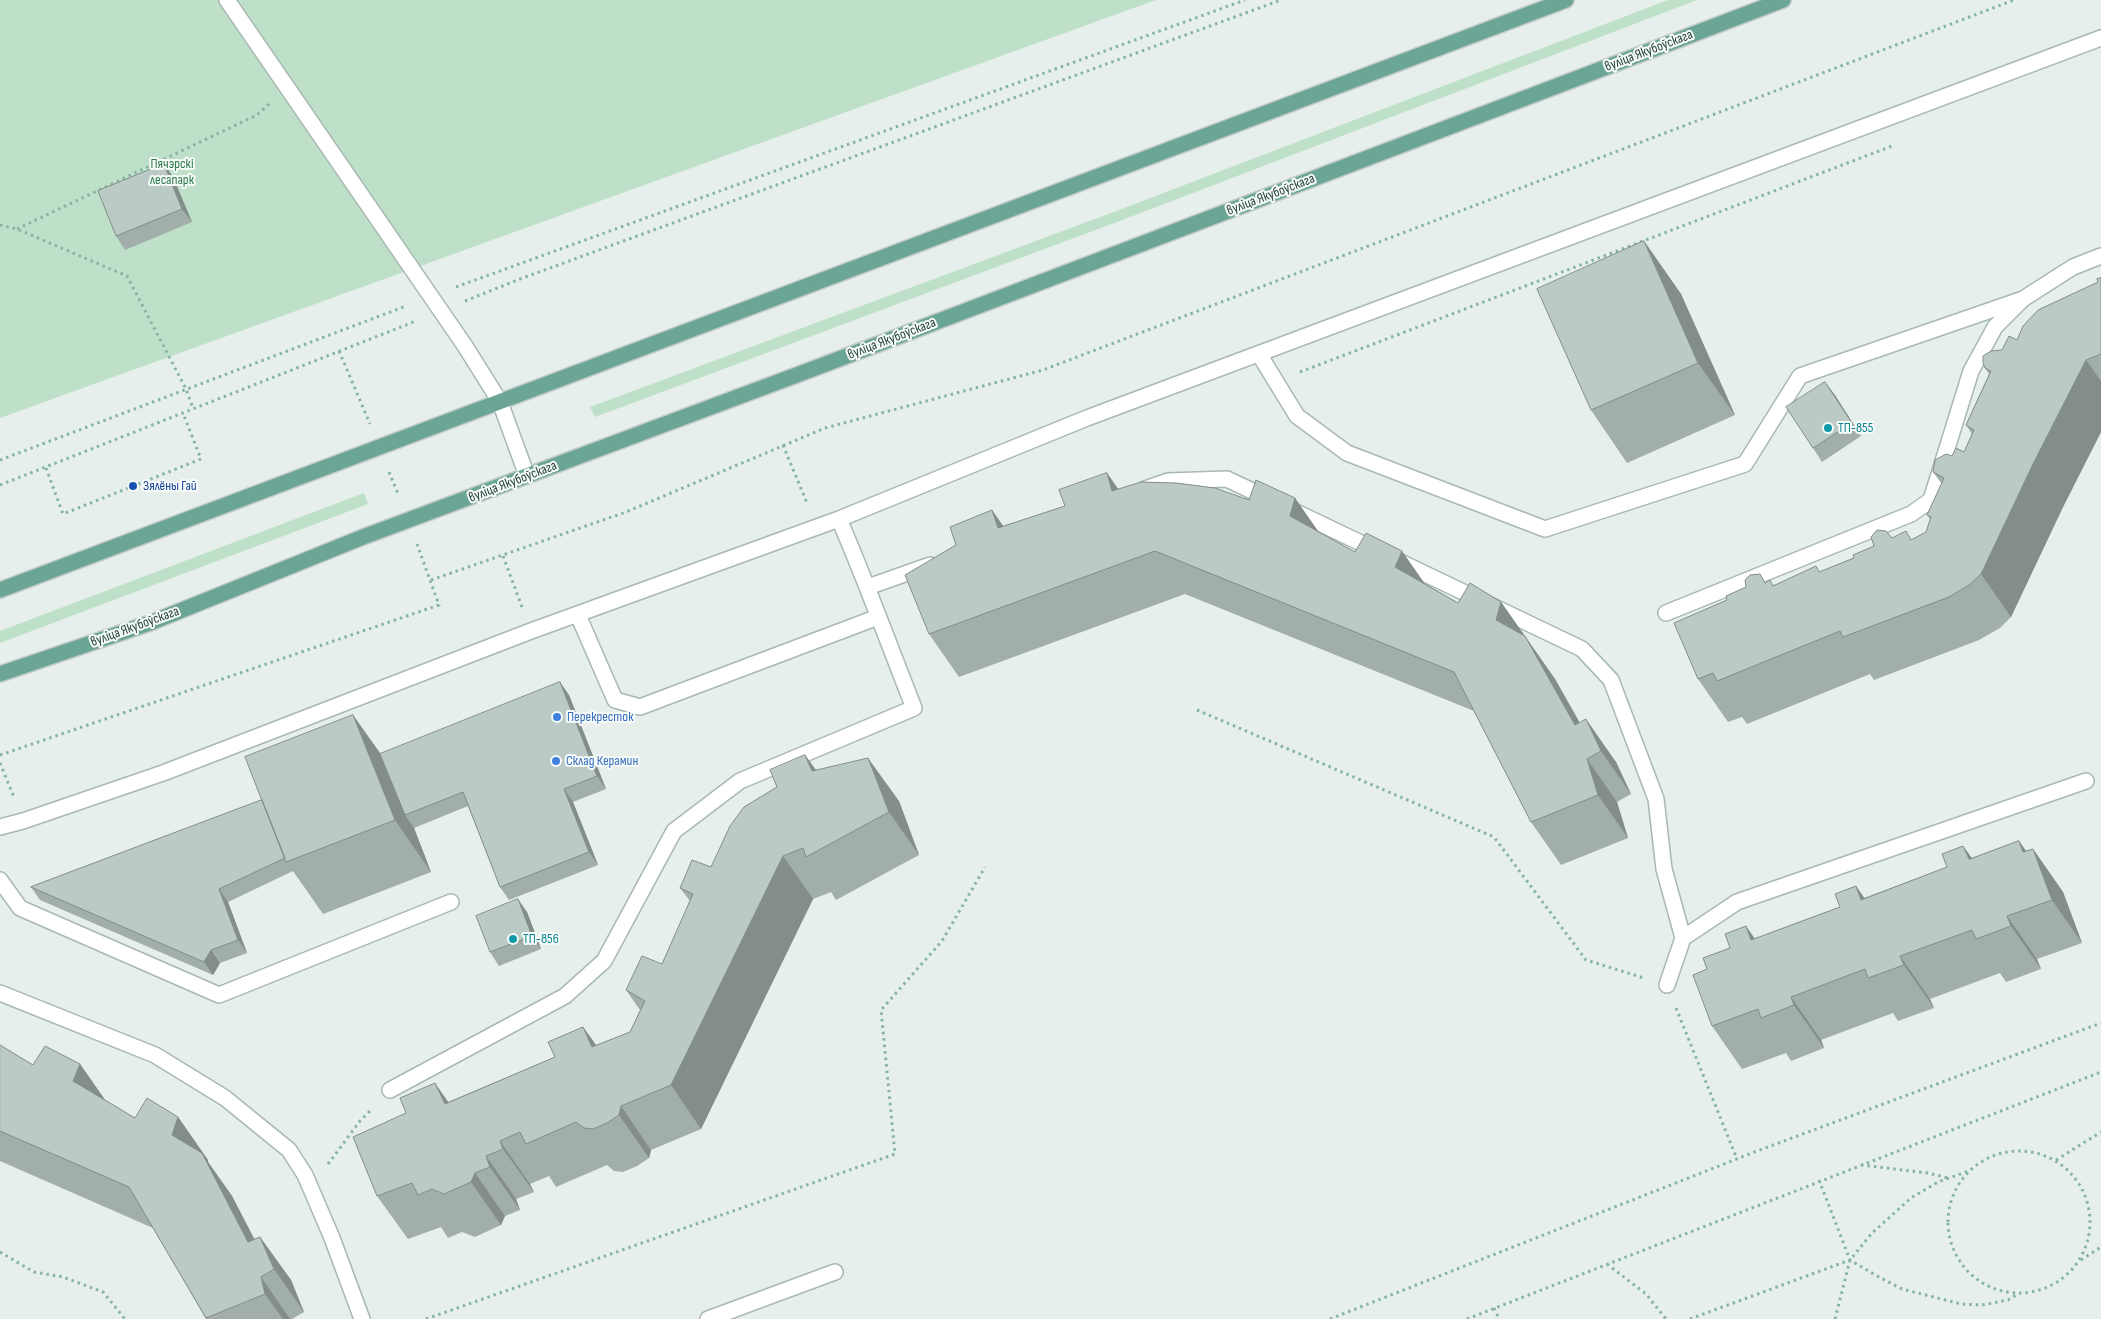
<!DOCTYPE html>
<html>
<head>
<meta charset="utf-8">
<style>
	body { margin:0 }
	canvas { display:block; background:#e6efeb }
</style>
</head>
<body>
<canvas width="2101" height="1319"></canvas>
<script>
const ctx = document.querySelector('canvas').getContext('2d');
ctx.lineJoin = 'round';
function fill(path, color) { ctx.fillStyle = color; ctx.fill(path, 'evenodd'); }
function stroke(path, color, width, dash) { ctx.strokeStyle = color; ctx.lineWidth = width; ctx.lineCap = dash ? 'butt' : 'round'; ctx.setLineDash(dash || []); ctx.stroke(path); }
function drawText(font, color, halo, rows, align = 'center') {
  ctx.font = font + ' "Sofia Sans Condensed",sans-serif'; ctx.lineWidth = 4; ctx.setLineDash([]); ctx.textBaseline = 'middle'; ctx.strokeStyle = halo; ctx.fillStyle = color; for (const [text, x, y, turn = 0] of rows) {
    ctx.save(); ctx.translate(x, y); ctx.rotate((+turn || 0) * Math.PI / 180); ctx.textAlign = isNaN(turn) ? turn : align; if (halo) ctx.strokeText(text, 0, 0); ctx.fillText(text, 0, 0); ctx.restore();
  }
}
const green = new Path2D(`
	M0,0H1156L0,418Z
	M1668,0H1697L1125,219L595,417L590,407L1119,210Z
	M364,493L368,504L0,643V631Z`);
const path = new Path2D(`
	M0,225L17,229L127,276L186,389L193,408
	M17,229L257,115L269,104
	M456,287L1245,0
	M465,301L520,279L1281,0
	M339,351L370,424
	M1300,372L1892,146
	M783,445L807,503
	M0,460L406,306
	M46,468L63,514L201,459L183,413
	M389,472L399,496
	M0,485L416,321
	M503,556L522,607
	M431,580L626,512L825,428L1043,370L2014,0
	M1197,710L1494,837L1586,960L1644,978
	M0,755L439,605L417,544
	M0,763L14,797
	M1676,1008L1737,1159
	M1948 1222a71 71 0 1 1 142 0a71 71 0 1 1-142 0Z
	M2056,1160L2101,1132
	M328,1164L360,1121L372,1109
	M1861,1165L1928,1173L1948,1178
	M1819,1180L1850,1260L1877,1276L1902,1289L1961,1304L1982,1305L2008,1300L2018,1294
	M0,1252L34,1272L63,1277L103,1292L125,1319
	M2081,1260L2101,1247
	M1607,1264L1646,1294L1666,1319
	M1494,1308L1499,1319
	M426,1319L895,1154L881,1010L942,941L985,867
	M1330,1319L1757,1151L2101,1023
	M1467,1319L2101,1072
	M1690,1319L1850,1260
	M1835,1319L1850,1260L1872,1233L1911,1198L1938,1182L1969,1171`);
const service = new Path2D(`
	M1259,354L1297,416L1347,453L1545,529L1745,464L1800,376L2023,299
	M1145,489L1168,481L1227,479L1269,499
	M1292,510L1582,649L1611,680L1656,799L1664,869L1683,938
	M868,587L930,565
	M1666,613L1911,514L1931,500L1971,371L1995,327L2023,299L2073,267L2101,256
	M578,615L615,700L640,707L878,617
	M0,827L23,821L163,773L531,631L839,519L1087,418L2101,38
	M0,880L20,908L219,995L451,902
	M1667,985L1683,938L1737,902L2086,781
	M0,993L155,1055L225,1098L289,1150L305,1175L332,1238L362,1319
	M390,1090L565,996L604,961L674,831L740,781L914,708C889,645 866,581 839,519
	M708,1319L835,1272`);
const minor = new Path2D(`
	M227,0L465,346L500,402L527,476`);
const primary = new Path2D(`
	M0,590L1566,0
	M0,674L150,623L363,537L810,370L1783,0`);
const wall = new Path2D(`
	M164,164L173,177L192,222L125,250L116,236Z
	M1644,241L1681,294L1735,415L1627,463L1591,410Z
	M2101,278V432L2063,507L2011,617L2000,628L1979,640L1874,680L1870,674L1747,724L1742,717L1728,722L1698,679L1727,600L1746,587L1760,574L1765,583L1774,585L1820,572L1854,558L1892,538L1912,540L1926,532L1931,520L1927,515L1942,484L1933,472L1952,456L1964,452L1972,434L1966,425L1989,374L1985,368L2002,350L2098,282Z
	M1825,382L1861,436L1822,462L1813,448Z
	M1107,473L1118,489L1249,500L1295,498L1318,532L1355,552L1426,584L1458,603L1501,602L1555,679L1579,722L1616,762L1631,794L1617,802L1628,838L1561,865L1531,822L1474,711L1185,594L959,677L929,634L956,545L992,510L1003,526L1065,506Z
	M569,695L606,789L573,802L598,865L509,900L500,887L468,806L414,828L431,872L323,914L293,871L228,902L247,953L220,963L213,975L40,900L31,887L262,800L353,715L380,754Z
	M805,755L816,770L899,801L919,855L836,900L831,892L813,899L701,1129L651,1150L649,1158L637,1166L623,1172L614,1171L607,1165L556,1187L549,1176L530,1184L534,1192L516,1199L520,1210L505,1216L501,1225L475,1237L462,1232L448,1238L441,1227L408,1239L377,1196L406,1113L448,1102L555,1057L583,1027L596,1045L630,1032L640,1010L626,990L662,964L690,901L680,888L711,867L777,787Z
	M2019,841L2026,851L2033,849L2063,892L2082,943L2037,959L2041,969L2006,982L2000,973L1930,999L1934,1008L1898,1021L1893,1013L1821,1040L1824,1048L1791,1061L1786,1053L1742,1069L1712,1026L1707,969L1730,948L1840,907L1856,886L1864,898L1947,867L1963,846L1972,858Z
	M527,912L541,949L499,966L490,952Z
	M0,1045L33,1065L80,1064L105,1100L135,1118L178,1117L208,1160V1162L232,1196L254,1239L260,1237L291,1280L304,1312L292,1319H206L153,1228L0,1161Z`);
const shadedWall = new Path2D(`
	M164,164L173,177L192,222L182,209Z
	M1644,241L1681,294L1735,415L1698,363Z
	M2086,360L2101,381V432L2063,507L2011,617L1981,574L2033,464Z
	M1825,382L1835,395L1861,436L1852,423Z
	M1107,473L1137,516L1112,491Z
	M1295,498L1325,541L1290,516Z
	M992,510L1022,553L998,528Z
	M1402,551L1432,594L1395,567Z
	M1501,602L1555,679L1597,753L1595,754L1496,620Z
	M560,682L569,695L606,789L597,776Z
	M353,715L390,767L405,815L414,828L431,872L395,820Z
	M1586,719L1616,762L1631,794L1601,751Z
	M805,755L836,798L812,771Z
	M868,758L899,801L919,855L889,812Z
	M1587,759L1617,802L1628,838L1598,795Z
	M564,789L573,802L598,865L589,852Z
	M2019,841L2043,876L2033,849L2063,892L2082,943L2052,900L2023,852Z
	M1963,846L1994,889L1969,859Z
	M783,856L813,899L701,1129L671,1085Z
	M1856,886L1886,929L1861,900Z
	M219,889L228,902L247,953L238,940Z
	M518,899L527,912L541,949L532,936Z
	M2007,916L2037,959L2041,969L2011,926Z
	M1746,926L1776,969L1751,940Z
	M211,950L220,963L213,975L204,962Z
	M1900,956L1930,999L1934,1008L1904,965Z
	M1791,997L1821,1040L1824,1048L1794,1005Z
	M583,1027L614,1070L592,1047Z
	M80,1064L110,1107L73,1081Z
	M435,1083L465,1126L445,1104Z
	M621,1106L651,1150L649,1158L619,1115Z
	M178,1117L208,1160V1162L232,1196L271,1271L269,1272L172,1135Z
	M500,1141L530,1184L534,1192L503,1149Z
	M486,1156L516,1199L520,1210L490,1167Z
	M475,1173L505,1216L501,1225L471,1182Z
	M260,1237L291,1280L304,1312L274,1269Z
	M261,1277L290,1319H283L265,1294Z`);
const building = new Path2D(`
	M164,164L182,209L116,236L98,191Z
	M1644,241L1698,363L1591,410L1537,289Z
	M2101,278V354L2086,360L2033,464L1981,574L1969,585L1949,597L1843,637L1840,631L1717,681L1713,673L1698,679L1674,623L1727,600L1726,596L1746,587L1745,580L1750,575L1760,574L1765,583L1770,580L1773,586L1816,566L1819,572L1854,558L1853,555L1874,546L1871,537L1877,530L1886,531L1892,538L1906,531L1911,540L1926,532L1931,517L1927,515L1944,478L1933,472L1935,460L1946,454L1952,456L1956,448L1964,452L1974,430L1966,425L1991,371L1985,368L1983,363V356L1991,351L2002,350L2009,336L2017,340L2023,326L2038,310L2098,282L2097,279Z
	M1825,382L1852,423L1813,448L1786,407Z
	M1107,473L1112,491L1141,482L1176,483L1215,488L1249,500L1256,480L1295,498L1290,516L1355,552L1366,533L1402,551L1395,567L1458,603L1470,583L1501,602L1496,620L1525,636L1575,725L1586,719L1601,751L1587,759L1598,795L1531,822L1454,672L1155,551L929,634L905,575L956,545L950,527L992,510L998,528L1065,506L1059,490Z
	M560,682L597,776L564,789L589,852L500,887L463,792L405,815L380,754Z
	M353,715L395,820L286,862L245,757Z
	M805,755L812,771L868,758L889,812L806,857L803,848L783,856L671,1085L621,1106L619,1115L607,1123L593,1129L584,1128L576,1122L526,1144L520,1132L500,1141L503,1149L486,1156L490,1167L475,1173L471,1182L444,1194L432,1189L418,1195L412,1183L377,1196L353,1137L406,1113L400,1098L435,1083L445,1104L555,1057L548,1042L583,1027L592,1047L630,1032L645,1001L626,990L642,956L662,964L693,894L680,888L692,860L711,867L730,826L744,807L777,787L770,770Z
	M262,800L285,858L219,889L238,940L211,950L204,962L31,887Z
	M2019,841L2023,852L2033,849L2052,900L2007,916L2011,926L1976,939L1972,930L1900,956L1904,965L1868,978L1865,969L1791,997L1794,1005L1761,1018L1758,1009L1712,1026L1693,975L1707,969L1703,958L1730,948L1725,934L1746,926L1751,940L1840,907L1835,894L1856,886L1861,900L1947,867L1942,854L1963,846L1969,859Z
	M518,899L532,936L490,952L476,916Z
	M0,1045L33,1065L45,1046L80,1064L73,1081L135,1118L147,1098L178,1117L172,1135L202,1153L248,1242L260,1237L274,1269L261,1277L265,1294L206,1318L129,1187L0,1131Z`);
const markers = [
	[1828,428,5,"#0f9aa8"],
	[133,486,5,"#1a4fb4"],
	[557,717,5,"#3f7fe0"],
	[556,761,5,"#3f7fe0"],
	[513,939,5,"#0f9aa8"]
];
const streetNames = [
	["вуліца Якубоўскага",1649,51,-21],
	["вуліца Якубоўскага",1271,195,-21],
	["вуліца Якубоўскага",892,339,-21],
	["вуліца Якубоўскага",513,482,-21],
	["вуліца Якубоўскага",135,627,-20]
];
const parkNames = [
	["Пячэрскі",172,164],
	["лесапарк",172,180]
];
const cultureNames = [
	["ТП-855",1838,428],
	["ТП-856",523,939]
];
const transitNames = [
	["Зялёны Гай",143,486]
];
const shopNames = [
	["Перекресток",567,717],
	["Склад Керамин",566,761]
];
fill(green, '#bfe0c8');
stroke(service, '#a8b8b2', 18);
stroke(minor, '#a8b8b2', 18);
stroke(primary, '#c2cac8', 18);
stroke(path, '#86b3a5', 3, [2.5, 4]);
stroke(service, '#fff', 15);
stroke(minor, '#fff', 15);
stroke(primary, '#6aa596', 15);
fill(wall, '#a1aea9');
fill(shadedWall, '#838d89');
fill(building, '#bbcac4');
stroke(building, '#838d89', 1);
for (const [x, y, r, color] of markers) { const dot = new Path2D(); dot.arc(x, y, r, 0, 2 * Math.PI); ctx.fillStyle = color; ctx.fill(dot); stroke(dot, '#f7fbf9', 2); }
drawText('14px', '#24423a', '#f7fbf9', streetNames);
drawText('14px', '#2d7a4b', '#f7fbf9', parkNames);
drawText('14px', '#0d838f', '#f7fbf9', cultureNames, 'left');
drawText('14px', '#164399', '#f7fbf9', transitNames, 'left');
drawText('14px', '#366cbe', '#f7fbf9', shopNames, 'left');
</script>
</body>
</html>
